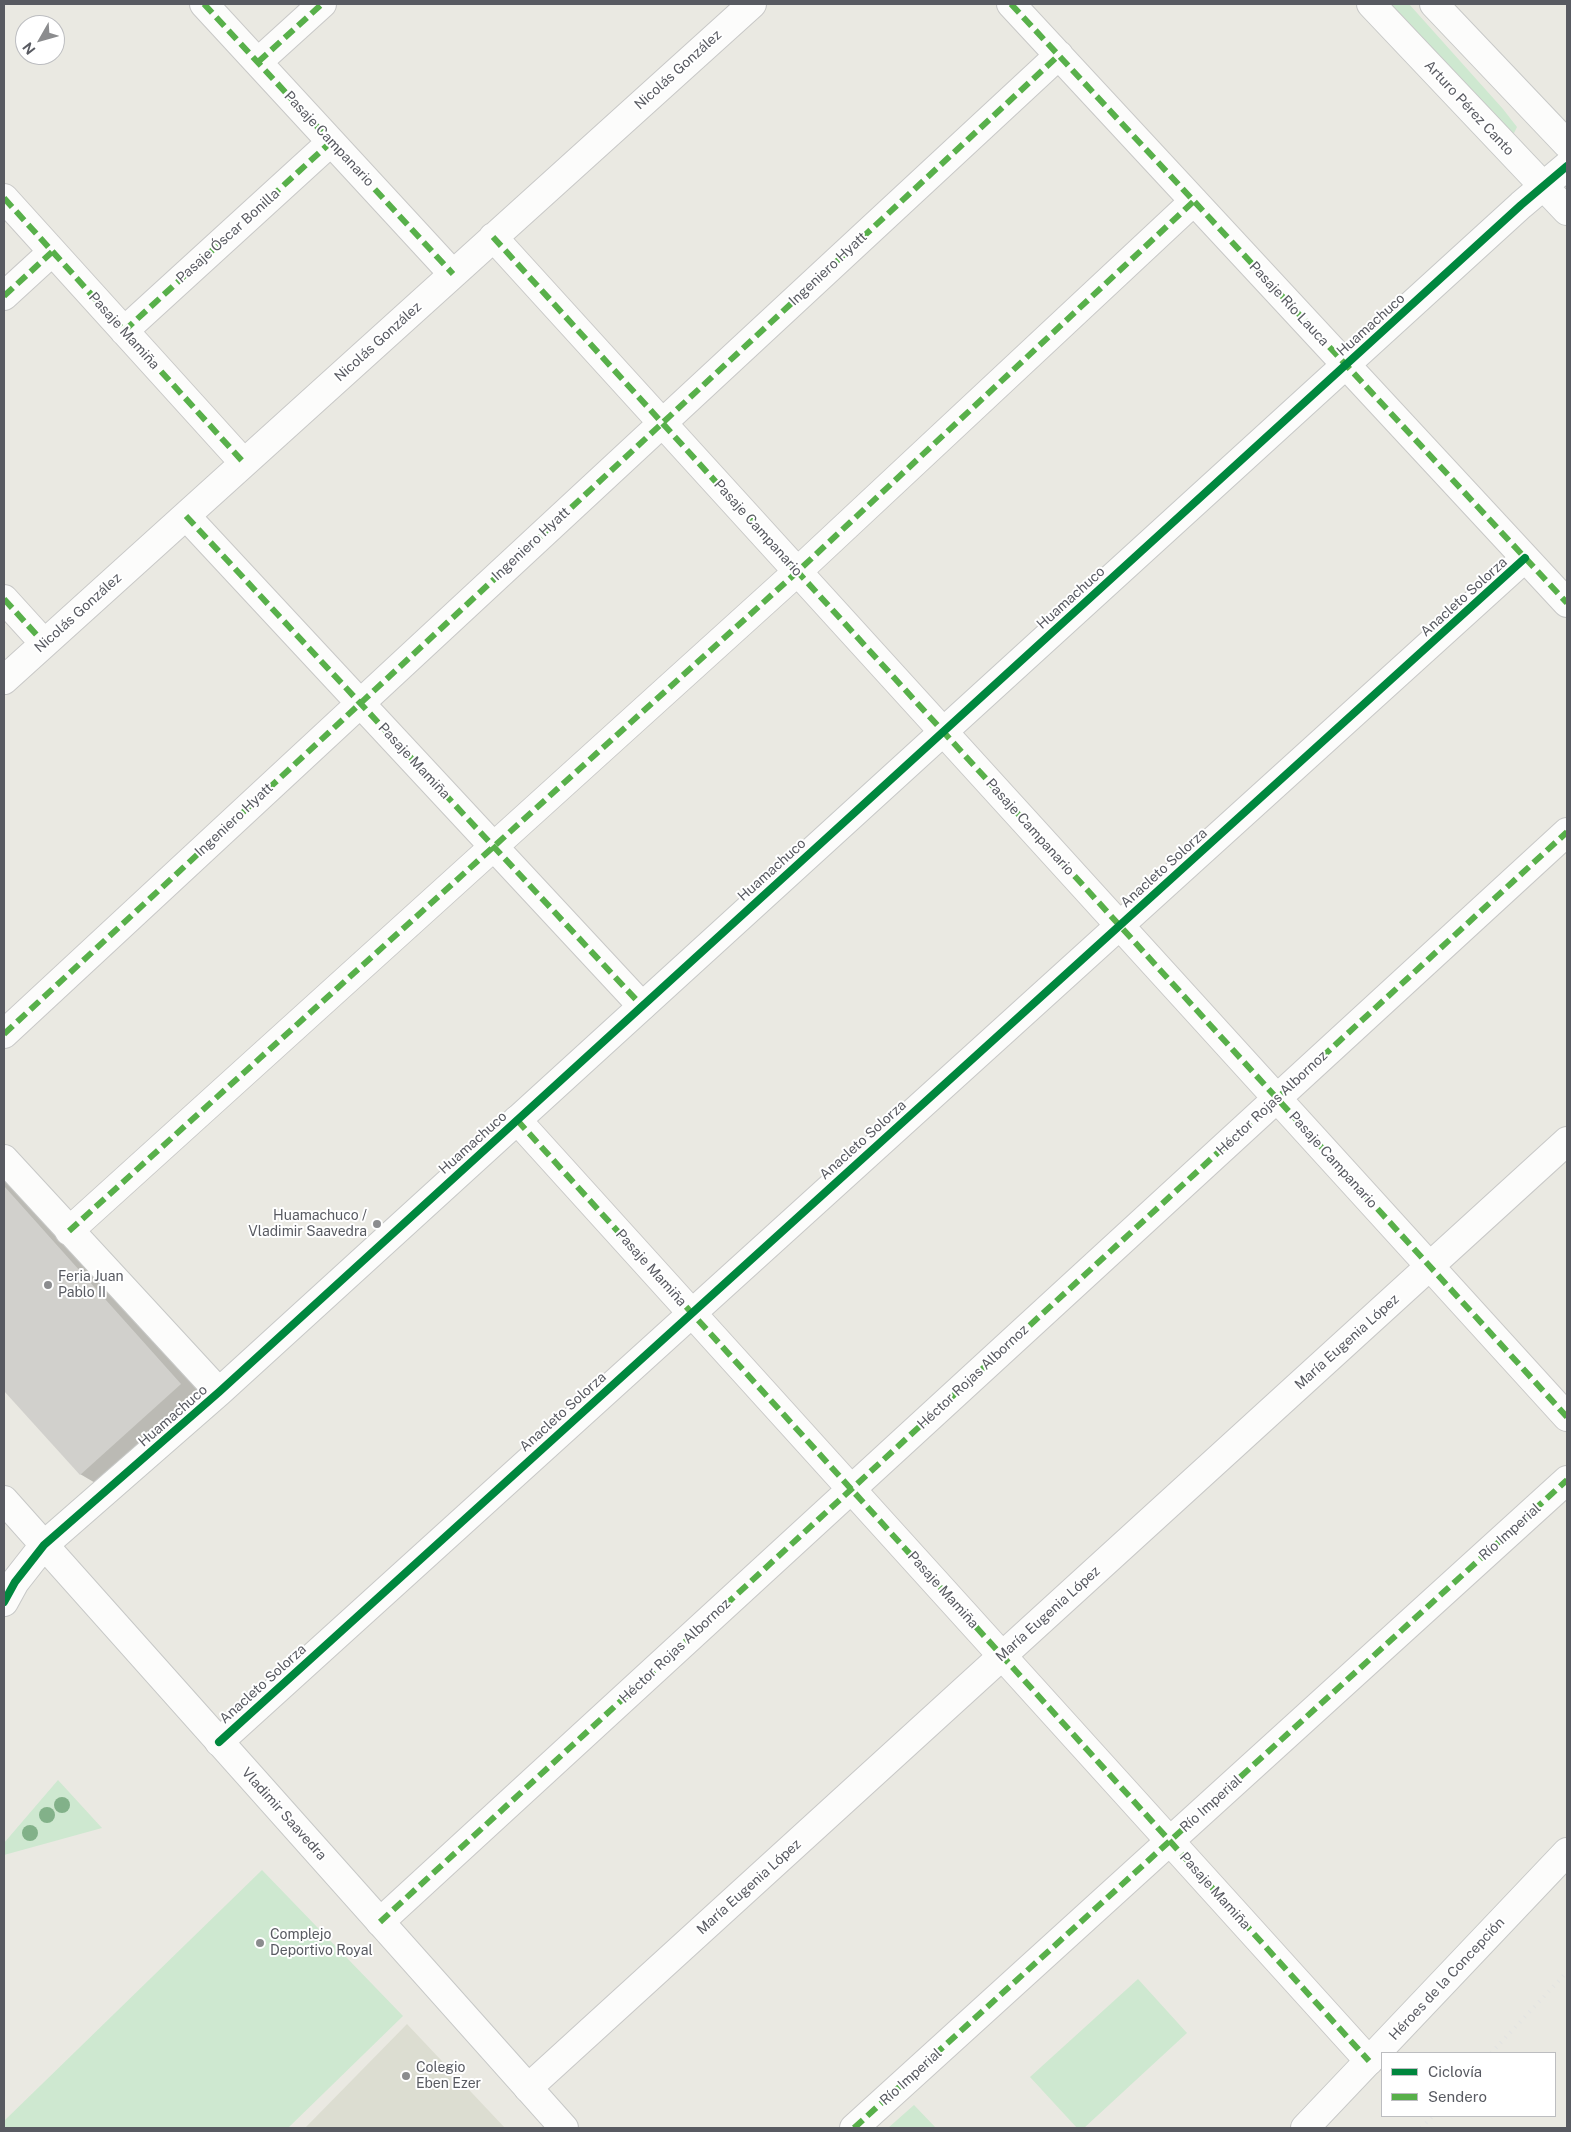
<!DOCTYPE html>
<html>
<head>
<meta charset="utf-8">
<style>
	body { margin:0 }
	#map { position:relative; width:1571px; height:2132px; overflow:hidden; background:#eae9e2; font-family:"Public Sans",sans-serif }
	canvas { display:block }
	.frame { position:absolute; inset:0; border:5px solid #585a61; pointer-events:none }
	.legend { position:absolute; left:1381px; top:2052px; width:175px; height:65px; box-sizing:border-box; background:#fff; border:1px solid #bcbdc0; margin:0; padding:6px 9px; list-style:none; font-size:15px; color:#585a61 }
	.legend li { display:flex; align-items:center; gap:10px; height:25px }
	.legend b { width:25px; border:1px solid #bcbdc0 }
	.north { position:absolute; left:15px; top:15px; width:50px; height:50px; box-sizing:border-box; background:#fff; border:1px solid #bcbdc0; border-radius:50%; rotate:232deg; font-size:14px; font-weight:700; line-height:20px; text-align:center; color:#585a61 }
	.north::after { content:''; display:block; margin:auto; width:18px; height:22px; background:#8b8c8e; clip-path:polygon(50% 0,100% 100%,50% 72%,0 100%) }
</style>
</head>
<body>
<div id="map">
<canvas width="1571" height="2132"></canvas>
<div class="frame"></div>
<ul class="legend">
<li><b style="height:6px;background:#00873e"></b>Ciclovía</li>
<li><b style="height:6px;background:#58b04a"></b>Sendero</li>
</ul>
<div class="north">N</div>
</div>
<script>
const ctx = document.querySelector('canvas').getContext('2d');
ctx.lineJoin = 'round';
function fill(path, color) { ctx.fillStyle = color; ctx.fill(path, 'evenodd'); }
function stroke(path, color, width, dash) { ctx.strokeStyle = color; ctx.lineWidth = width; ctx.lineCap = dash ? 'butt' : 'round'; ctx.setLineDash(dash || []); ctx.stroke(path); }
function drawText(font, color, halo, rows, align = 'center') {
  ctx.font = font + ' "Public Sans",sans-serif'; ctx.lineWidth = 4; ctx.setLineDash([]); ctx.textBaseline = 'middle'; ctx.strokeStyle = halo; ctx.fillStyle = color; for (const [text, x, y, turn = 0] of rows) {
    ctx.save(); ctx.translate(x, y); ctx.rotate((+turn || 0) * Math.PI / 180); ctx.textAlign = isNaN(turn) ? turn : align; if (halo) ctx.strokeText(text, 0, 0); ctx.fillText(text, 0, 0); ctx.restore();
  }
}
const education = new Path2D(`
	M407,2024L505,2128H305Z`);
const green = new Path2D(`
	M1387,4H1409L1503,109L1517,127L1514,133L1508,137Z
	M58,1780L102,1828L4,1855V1843Z
	M262,1870L403,2016L288,2128H4V2121Z
	M1138,1979L1187,2033L1084,2128H1077L1030,2077Z
	M914,2105L936,2128H888Z`);
const shadow = new Path2D(`
	M4,1173L209,1400L109,1491L80,1474L4,1389Z`);
const building = new Path2D(`
	M4,1186L181,1384L80,1475L4,1391Z`);
const street = new Path2D(`
	M204,4L453,274
	M1011,4L1567,603
	M258,62L322,4
	M4,198L244,463
	M493,237L1567,1417
	M4,296L52,252
	M124,331L331,142
	M186,516L642,1006
	M4,599L44,643
	M4,680L752,4
	M4,1034L1059,55
	M517,1120L1369,2061
	M69,1231L797,572L1194,201
	M219,1742L1525,558
	M380,1922L1567,832
	M528,2088L1567,1141
	M854,2128L1567,1480`);
const secondary = new Path2D(`
	M1371,4L1567,211
	M1434,4L1567,144
	M4,1159L219,1392
	M4,1500L564,2128
	M4,1602L15,1582L44,1545L219,1392L1521,205L1567,166
	M1305,2128L1567,1852`);
const rail = new Path2D(`
	M1491,2053L1567,1972
	M1421,2128L1433,2116`);
const quiet = new Path2D(`
	M204,4L453,274
	M1011,4L1567,603
	M258,62L322,4
	M4,198L244,463
	M493,237L1567,1417
	M4,296L52,252
	M124,331L331,142
	M186,516L642,1006
	M4,599L44,643
	M4,1034L1059,55
	M517,1120L1369,2061
	M69,1231L797,572L1194,201
	M380,1922L1567,832
	M854,2128L1567,1480`);
const cycleway = new Path2D(`
	M4,1602L15,1582L44,1545L219,1392L1521,205L1567,166
	M219,1742L1525,558`);
const trees = [
	[62,1805],
	[47,1815],
	[30,1833]
];
const markers = [
	[377,1224,5,"#8b8c8e"],
	[48,1285,5,"#8b8c8e"],
	[260,1943,5,"#8b8c8e"],
	[406,2076,5,"#8b8c8e"]
];
const streetNames = [
	["Nicolás González",678,70,-42],
	["Arturo Pérez Canto",1469,108,47],
	["Pasaje Campanario",329,139,47],
	["Pasaje Óscar Bonilla",228,236,-42],
	["Ingeniero Hyatt",828,269,-43],
	["Pasaje Río Lauca",1289,304,47],
	["Huamachuco",1371,325,-42],
	["Pasaje Mamiña",124,331,48],
	["Nicolás González",378,342,-42],
	["Pasaje Campanario",758,528,48],
	["Ingeniero Hyatt",531,544,-43],
	["Anacleto Solorza",1464,597,-42],
	["Huamachuco",1071,598,-42],
	["Nicolás González",78,613,-42],
	["Pasaje Mamiña",414,761,47],
	["Ingeniero Hyatt",234,820,-43],
	["Pasaje Campanario",1030,827,48],
	["Anacleto Solorza",1164,868,-42],
	["Huamachuco",772,870,-42],
	["Héctor Rojas Albornoz",1272,1103,-43],
	["Anacleto Solorza",863,1140,-42],
	["Huamachuco",473,1143,-42],
	["Pasaje Campanario",1333,1160,48],
	["Pasaje Mamiña",651,1268,48],
	["María Eugenia López",1347,1342,-42],
	["Héctor Rojas Albornoz",973,1377,-43],
	["Anacleto Solorza",563,1412,-42],
	["Huamachuco",173,1416,-41],
	["Río Imperial",1510,1532,-42],
	["Pasaje Mamiña",943,1590,48],
	["María Eugenia López",1048,1614,-42],
	["Héctor Rojas Albornoz",675,1651,-43],
	["Anacleto Solorza",263,1684,-42],
	["Río Imperial",1211,1804,-42],
	["Vladimir Saavedra",284,1814,48],
	["María Eugenia López",749,1887,-42],
	["Pasaje Mamiña",1215,1891,48],
	["Héroes de la Concepción",1447,1979,-47],
	["Río Imperial",911,2077,-42]
];
const poiNames = [
	["Huamachuco /",367,1216,"right"],
	["Vladimir Saavedra",367,1232,"right"],
	["Feria Juan",58,1277],
	["Pablo II",58,1293],
	["Complejo",270,1935],
	["Deportivo Royal",270,1951],
	["Colegio",416,2068],
	["Eben Ezer",416,2084]
];
fill(education, '#dcddd1');
fill(green, '#cee8d0');
fill(shadow, '#0003');
fill(building, '#d1d0cc');
stroke(street, '#c8c8c7', 30);
stroke(secondary, '#c7c8c7', 30);
stroke(street, '#fcfcfb', 28);
stroke(secondary, '#fcfcfb', 28);
stroke(rail, '#e2e3e2', 4, [1, 6]);
stroke(quiet, '#58b04a', 6, [12, 6]);
stroke(cycleway, '#00873e', 8);
ctx.fillStyle = '#82b189';
for (const [x, y] of trees) { ctx.beginPath(); ctx.arc(x, y, 8, 0, 2 * Math.PI); ctx.fill(); }
for (const [x, y, r, color] of markers) { const dot = new Path2D(); dot.arc(x, y, r, 0, 2 * Math.PI); ctx.fillStyle = color; ctx.fill(dot); stroke(dot, '#fff', 2); }
drawText('14px', '#585a61', '#fff', streetNames);
drawText('14px', '#585a61', '#fff', poiNames, 'left');
</script>
</body>
</html>
